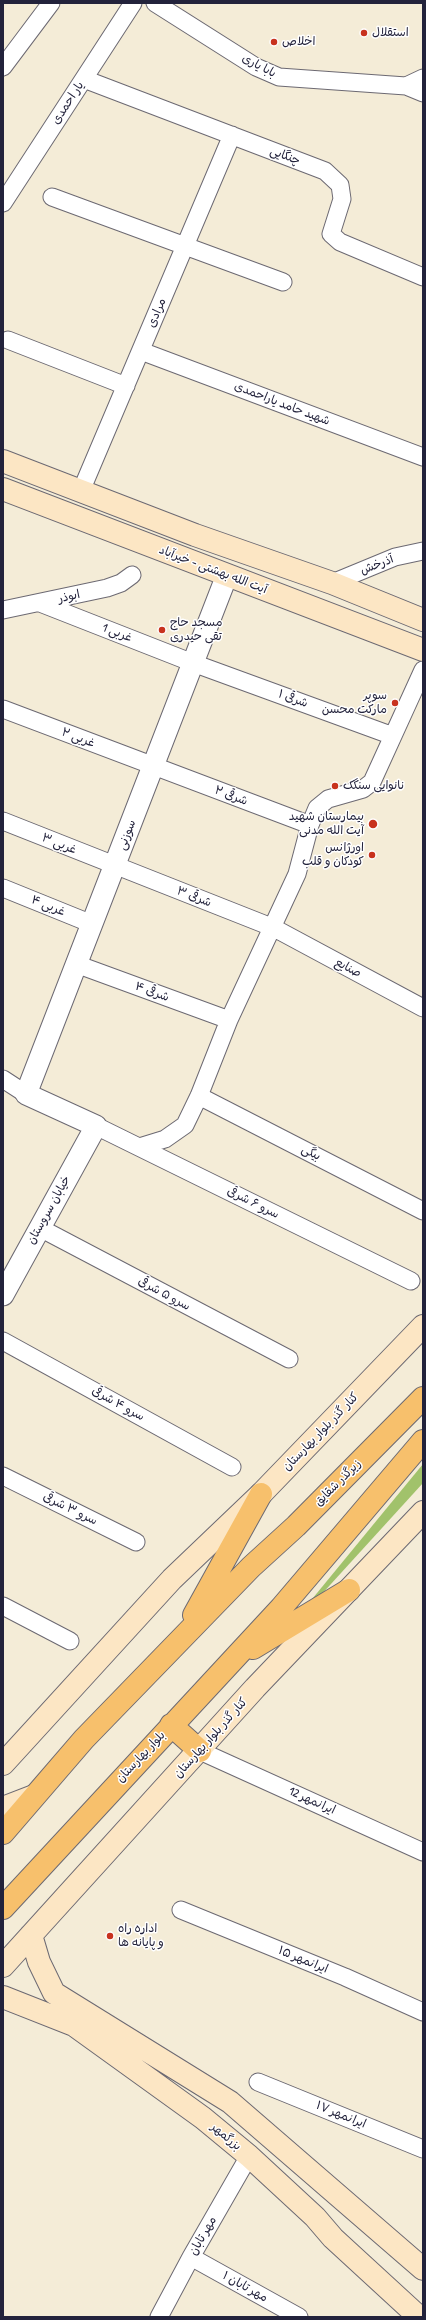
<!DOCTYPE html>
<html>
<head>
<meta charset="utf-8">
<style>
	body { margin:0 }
	#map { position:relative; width:426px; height:2320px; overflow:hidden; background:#f4ecd7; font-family:"Patrick Hand",sans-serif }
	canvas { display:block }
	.frame { position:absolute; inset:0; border:4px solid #22223b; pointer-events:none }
</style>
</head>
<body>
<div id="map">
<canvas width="426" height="2320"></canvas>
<div class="frame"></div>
</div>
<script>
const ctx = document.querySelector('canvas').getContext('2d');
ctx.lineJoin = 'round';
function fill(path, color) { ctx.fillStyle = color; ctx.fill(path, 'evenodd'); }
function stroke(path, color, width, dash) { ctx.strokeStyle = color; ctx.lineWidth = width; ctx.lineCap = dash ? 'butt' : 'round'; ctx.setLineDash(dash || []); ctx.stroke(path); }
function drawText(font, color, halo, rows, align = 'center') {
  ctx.font = font + ' "Patrick Hand","Playpen Sans Arabic",sans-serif'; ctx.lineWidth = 3; ctx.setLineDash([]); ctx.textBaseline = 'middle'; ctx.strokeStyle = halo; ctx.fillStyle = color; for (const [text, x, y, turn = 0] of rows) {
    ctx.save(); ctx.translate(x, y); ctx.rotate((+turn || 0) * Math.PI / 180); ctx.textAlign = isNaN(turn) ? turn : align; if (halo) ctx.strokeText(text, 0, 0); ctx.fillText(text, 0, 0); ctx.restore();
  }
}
const green = new Path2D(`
	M423,1464V1483L310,1607L308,1604Z`);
const minor = new Path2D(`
	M155,3L256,67L279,77L406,86L423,78
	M3,67L51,3
	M84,79L325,171L340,185L342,199L331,234L340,242L423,277
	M406,86L423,93
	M52,197L283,282
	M3,203L133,3
	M8,340L126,386
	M141,351L423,457
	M81,491L232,135
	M332,583L395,557L423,551
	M40,603L193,663L393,736
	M3,610L107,588L121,583L132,575
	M3,709L310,825
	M3,821L274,928L423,1008
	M3,888L92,924
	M76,964L229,1020
	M3,1079L26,1094
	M199,1096L423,1211
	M96,1126L411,1281
	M139,1147L165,1139L185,1125L199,1096L229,1020L297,874L310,825L317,808L328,799L363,789L372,782L423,670
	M40,1228L289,1359
	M3,1341L232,1467
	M3,1476L136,1542
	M3,1606L70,1641
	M200,1751L423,1852
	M181,1910L345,1977L423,2012
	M258,2082L423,2149
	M191,2257L299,2317
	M159,2317L191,2257L249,2156`);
const tertiary = new Path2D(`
	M3,1295L96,1126L26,1094L227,575`);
const secondary = new Path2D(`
	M3,461L195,535L332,583L423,620
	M3,489L423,650
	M3,1764L172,1579L261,1494L423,1326
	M3,1808L34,1796
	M31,1935L39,1962L54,1993L230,2102L423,2269
	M3,1966L255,1688L423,1512
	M3,1997L74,2025L203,2118L249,2156L315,2217L333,2238L419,2317`);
const primary = new Path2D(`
	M194,1615L261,1494
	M253,1648L349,1590
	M171,1725L200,1751
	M3,1833L84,1739L251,1567L296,1526L423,1398
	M3,1908L281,1608L423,1441`);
const markers = [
	[364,33,4,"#c8321e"],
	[274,42,4,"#c8321e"],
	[162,630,4,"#c8321e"],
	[395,703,4,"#c8321e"],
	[335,786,4,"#c8321e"],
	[373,824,5,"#c8321e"],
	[372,855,4,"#c8321e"],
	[110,1936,4,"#c8321e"]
];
const poiNames = [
	["استقلال",372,33],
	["اخلاص",282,42],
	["مسجد حاج",170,623],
	["تقی حیدری",170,637],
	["سوپر",387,696,"right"],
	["مارکت محسن",387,710,"right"],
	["نانوایی سنگک",343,786],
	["بیمارستان شهید",364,817,"right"],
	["آیت الله مدنی",364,831,"right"],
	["اورژانس",364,848,"right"],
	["کودکان و قلب",364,862,"right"],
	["اداره راه",118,1929],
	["و پایانه ها",118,1943]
];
const streetNames = [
	["بابا یاری",259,66,28],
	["یار احمدی",68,103,-57],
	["چنگایی",285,156,21],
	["مرادی",157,313,-67],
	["شهید حامد یاراحمدی",282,404,21],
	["آذرخش",377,565,-21],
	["آیت الله بهشتی - خیرآباد",213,570,21],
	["ابوذر",69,597,-13],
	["غربی 1",117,633,21],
	["شرقی ۱",293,699,20],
	["غربی ۲",78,738,21],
	["شرقی ۲",231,796,21],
	["سوزنی",127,835,-69],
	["غربی ۳",59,844,22],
	["شرقی ۳",194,897,21],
	["غربی ۴",48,906,22],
	["صنایع",348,968,28],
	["شرقی ۴",152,992,20],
	["بیگی",311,1153,27],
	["سرو ۶ شرقی",253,1203,26],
	["خیابان سروستان",49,1210,-61],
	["سرو ۵ شرقی",164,1294,28],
	["سرو ۴ شرقی",118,1404,29],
	["کنار گذر بلوار بهارستان",321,1432,-46],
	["زیرگذر شقایق",338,1483,-45],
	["سرو ۳ شرقی",70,1509,26],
	["کنار گذر بلوار بهارستان",211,1738,-48],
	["بلوار بهارستان",141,1757,-47],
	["ایرانمهر 12",312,1801,24],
	["ایرانمهر ۱۵",303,1960,22],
	["ایرانمهر ۱۷",341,2115,22],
	["بزرگمهر",226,2137,40],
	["مهر تابان",203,2236,-60],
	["مهر تابان ۱",245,2287,29]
];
fill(green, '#a1c26b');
stroke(minor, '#6c6972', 19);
stroke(tertiary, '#6c6972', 23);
stroke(secondary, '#6c6972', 24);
stroke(primary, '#6c6972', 24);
stroke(minor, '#fff', 17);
stroke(tertiary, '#fff', 21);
stroke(secondary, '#fce6c4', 22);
stroke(primary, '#f7c06c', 22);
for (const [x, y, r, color] of markers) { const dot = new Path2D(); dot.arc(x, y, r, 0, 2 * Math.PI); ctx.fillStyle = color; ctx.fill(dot); stroke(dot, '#fff', 1.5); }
drawText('12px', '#22223b', '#fff', poiNames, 'left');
drawText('12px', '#22223b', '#fff', streetNames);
</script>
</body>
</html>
